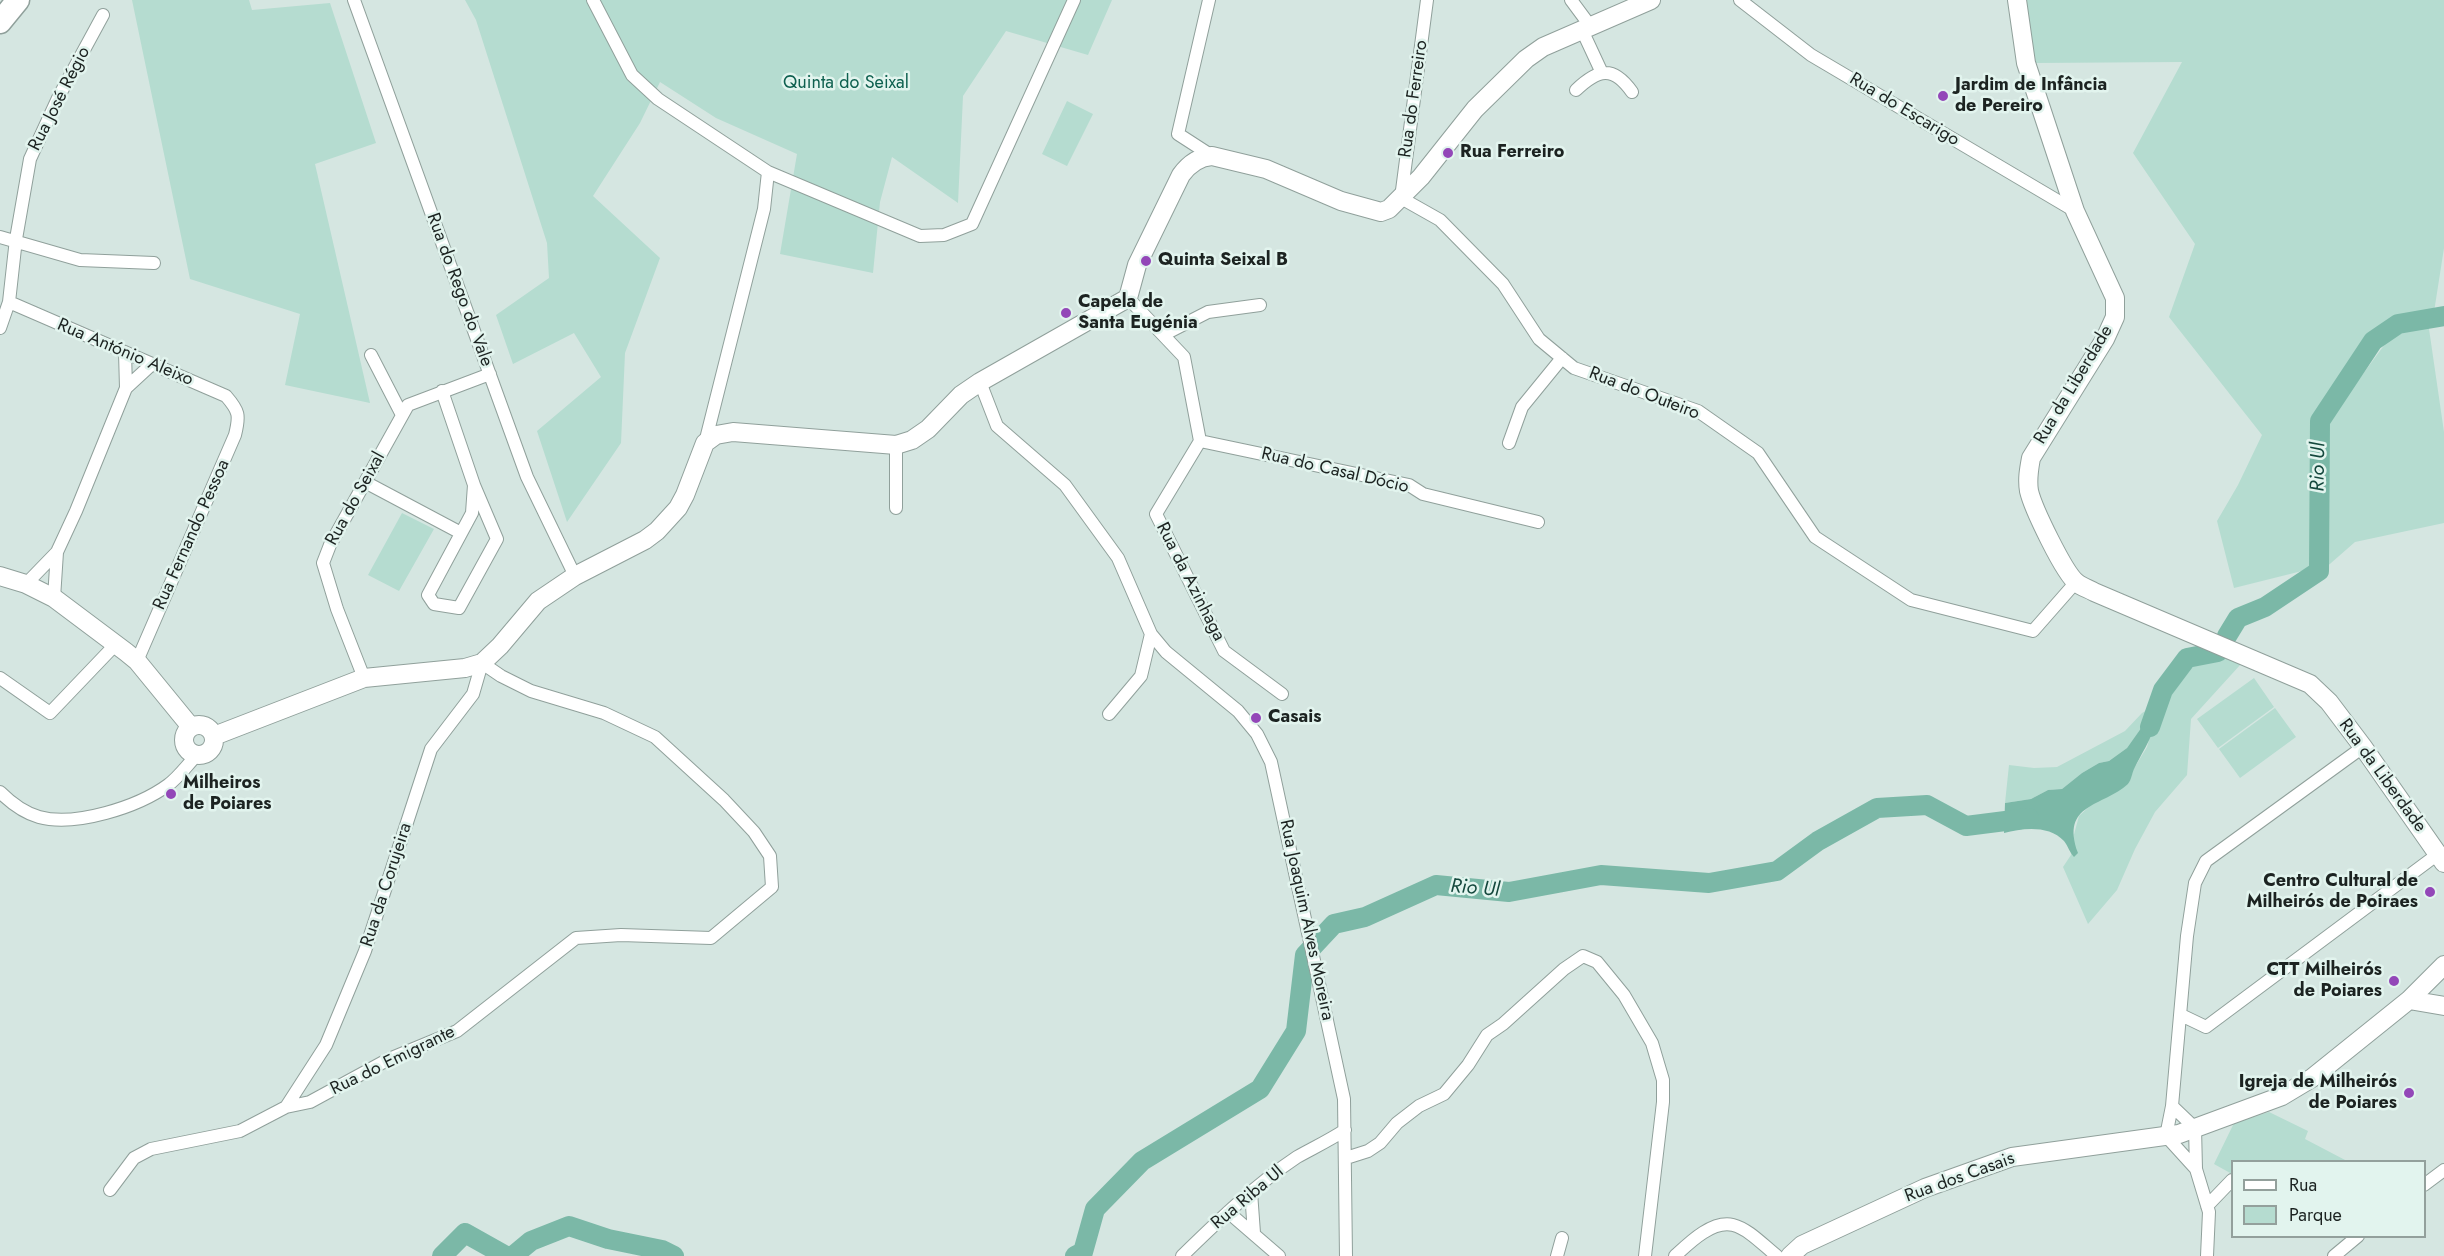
<!DOCTYPE html>
<html>
<head>
<meta charset="utf-8">
<style>
	body { margin:0 }
	#map { position:relative; width:2444px; height:1256px; overflow:hidden; background:#d5e6e1; font-family:Jost,sans-serif }
	canvas { display:block }
	.legend { position:absolute; left:2231px; top:1160px; width:195px; height:78px; box-sizing:border-box; background:#e2f4ee; border:2px solid #93a09c; margin:0; padding:8px 10px; list-style:none; font-size:18px; color:#1c2321 }
	.legend li { display:flex; align-items:center; gap:12px; height:30px }
	.legend b { width:30px; border:2px solid #93a09c }
</style>
</head>
<body>
<div id="map">
<canvas width="2444" height="1256"></canvas>
<ul class="legend">
<li><b style="height:8px;background:#fff"></b>Rua</li>
<li><b style="height:16px;background:#b5dcd0"></b>Parque</li>
</ul>
</div>
<script>
const ctx = document.querySelector('canvas').getContext('2d');
ctx.lineJoin = 'round';
function fill(path, color) { ctx.fillStyle = color; ctx.fill(path, 'evenodd'); }
function stroke(path, color, width, dash) { ctx.strokeStyle = color; ctx.lineWidth = width; ctx.lineCap = dash ? 'butt' : 'round'; ctx.setLineDash(dash || []); ctx.stroke(path); }
function drawText(font, color, halo, rows, align = 'center') {
  ctx.font = font + ' Jost,sans-serif'; ctx.lineWidth = 5; ctx.setLineDash([]); ctx.textBaseline = 'middle'; ctx.strokeStyle = halo; ctx.fillStyle = color; for (const [text, x, y, turn = 0] of rows) {
    ctx.save(); ctx.translate(x, y); ctx.rotate((+turn || 0) * Math.PI / 180); ctx.textAlign = isNaN(turn) ? turn : align; if (halo) ctx.strokeText(text, 0, 0); ctx.fillText(text, 0, 0); ctx.restore();
  }
}
const green = new Path2D(`
	M132,0H249L252,10L330,3L376,143L315,164L370,403L285,385L300,314L190,279Z
	M465,0H1112L1088,55L1006,31L963,96L958,203L892,157L880,202L873,273L780,254L797,154L716,118L660,82L640,123L593,196L660,258L625,353L621,443L567,522L537,431L601,377L574,333L513,364L496,315L549,278L547,243L476,20Z
	M2025,0H2444V248L2434,312L2396,319L2371,336L2314,418L2310,569L2234,588L2217,521L2238,485L2262,435L2169,317L2195,244L2133,153L2182,62L2034,63Z
	M1067,101L1093,114L1067,166L1042,154Z
	M2428,322L2444,432V523L2355,542L2323,570L2327,423L2396,329Z
	M402,513L434,529L399,591L368,575Z
	M2218,652L2241,664L2191,719L2187,775L2155,812L2135,849L2117,890L2088,924L2063,867L2071,855L2073,838L2079,816L2092,804L2128,784L2131,778L2133,770L2147,747L2159,704L2127,748L2109,761L2099,763L2082,773L2062,789L2048,790L2031,799L2005,803L2009,765L2034,768L2057,767L2125,731L2142,713L2159,703L2163,690L2187,658Z
	M2254,678L2274,707L2218,748L2197,719Z
	M2275,708L2296,737L2240,778L2219,749Z
	M2269,1112L2308,1131L2305,1139L2347,1161L2232,1162V1174L2214,1164L2234,1123Z`);
const water = new Path2D(`
	M2159,703C2157,730 2147,744 2135,767C2132,772 2132,779 2128,784C2103,807 2060,803 2078,853L2074,857C2070,853 2068,846 2064,841C2049,825 2023,828 2004,833L2005,803L2031,799L2048,790L2062,789L2082,773L2099,763L2109,761L2127,748Z`);
const river = new Path2D(`
	M2227,636L2238,618L2265,607L2319,571L2320,421L2373,341L2398,324L2444,316
	M2150,727L2163,690L2187,658L2218,652
	M442,1256L465,1233L506,1256
	M513,1256L531,1241L569,1226L608,1239L662,1250L674,1256
	M1075,1256L1083,1252L1095,1209L1142,1161L1260,1089L1296,1031L1305,955L1334,924L1365,917L1436,885L1509,892L1601,875L1709,883L1777,871L1818,841L1877,808L1927,805L1966,826L2029,818`);
const street = new Path2D(`
	M354,0L527,477L575,576
	M593,0L632,75L658,99L768,172L764,209L705,443
	M1209,0L1178,134L1212,156
	M1427,0L1401,198L1440,220L1503,284L1539,339L1574,368L1698,411L1758,453L1815,537L1911,600L2033,631L2076,582
	M1571,0L1591,27
	M1740,0L1811,55L2075,211
	M1582,30L1602,73
	M1576,90C1598,69 1613,65 1632,92
	M768,172L920,236L944,235L972,224L1074,0
	M0,237L80,260L154,263
	M1128,298L1184,357L1200,441L1156,514L1224,651L1282,694
	M9,302L226,396C239,411 240,415 235,435L137,661
	M0,328L9,302L16,239L30,159L59,96L103,15
	M1163,335L1208,312L1260,305
	M371,355L402,415
	M980,382L997,426L1065,485L1118,558L1151,634L1166,652L1238,711L1257,734L1271,762L1344,1099L1346,1256
	M126,388L152,364
	M442,391L474,485L472,513L428,595L434,604L459,608L497,539L474,485
	M1200,441L1409,485L1423,494L1538,522
	M1509,443L1522,407L1562,358
	M896,445V508
	M365,482L461,533
	M26,584L57,552L76,511L126,388L125,352
	M54,598L57,552
	M0,678L50,713L115,645
	M364,678L337,609L323,563L330,545L408,405L490,374
	M1109,714L1141,676L1151,634
	M0,792C10,802 25,813 39,817C75,827 138,807 168,785C179,777 187,765 197,755
	M2181,1015L2206,1027L2438,854
	M2172,1106L2195,1128L2196,1169L2209,1212L2207,1256
	M1346,1158L1368,1151L1380,1143L1397,1123L1419,1106L1444,1094L1468,1065L1487,1035L1503,1024L1564,969L1583,956L1597,962L1624,995L1652,1043L1663,1080V1102L1645,1256
	M2196,1169L2166,1136L2172,1106L2187,936L2195,883L2206,861L2363,747
	M2424,1185L2444,1170
	M110,1190L134,1158L151,1149L240,1131L286,1107L310,1102L389,1059L457,1031L576,938L621,935L711,938L772,887L770,856L754,832L724,800L655,737L604,713L531,691L501,676L482,663L473,694L431,749L365,951L326,1045L286,1107
	M1251,1192L1254,1233
	M2207,1206L2232,1180
	M1228,1212L1279,1256
	M1182,1256C1218,1221 1255,1185 1297,1157C1313,1148 1330,1140 1345,1130
	M1557,1256L1562,1238
	M1675,1256C1689,1243 1712,1220 1733,1225C1749,1229 1764,1246 1777,1256
	M2334,1256L2358,1236`);
const secondary = new Path2D(`
	M2017,0L2026,63L2075,211L2115,298V317L2105,339L2031,458C2029,469 2027,479 2029,491C2033,508 2064,573 2077,583C2082,587 2089,589 2094,592L2310,684L2329,702L2363,747L2444,863
	M0,576L26,584L54,598L126,652L137,661L191,727
	M184 740a15 15 0 1 1 30 0a15 15 0 1 1-30 0Z
	M214,736L364,678L465,668L482,663L500,646L538,601L575,576L645,540L657,531L678,508L685,495L705,443L716,435L733,432L896,445L912,440L928,429L961,395L980,382L1128,298L1137,265L1181,175C1189,164 1198,157 1212,156L1266,169L1341,201L1381,212L1389,209L1421,177L1475,109L1526,59L1543,47L1651,0
	M2409,1000L2444,1006
	M1790,1256L1802,1245L1925,1188L2012,1157L2179,1134L2282,1096L2312,1078L2409,1000L2444,965`);
const highway = new Path2D(`
	M0,22L18,0`);
const markers = [
	[1943,96,6,"#9347b8"],
	[1448,153,6,"#9347b8"],
	[1146,261,6,"#9347b8"],
	[1066,313,6,"#9347b8"],
	[1256,718,6,"#9347b8"],
	[171,794,6,"#9347b8"],
	[2430,892,6,"#9347b8"],
	[2394,981,6,"#9347b8"],
	[2409,1093,6,"#9347b8"]
];
const parkNames = [
	["Quinta do Seixal",846,84]
];
const poiNames = [
	["Jardim de Infância",1955,86],
	["de Pereiro",1955,107],
	["Rua Ferreiro",1460,153],
	["Quinta Seixal B",1158,261],
	["Capela de",1078,303],
	["Santa Eugénia",1078,324],
	["Casais",1268,718],
	["Milheiros",183,784],
	["de Poiares",183,805],
	["Centro Cultural de",2418,882,"right"],
	["Milheirós de Poiraes",2418,903,"right"],
	["CTT Milheirós",2382,971,"right"],
	["de Poiares",2382,992,"right"],
	["Igreja de Milheirós",2397,1083,"right"],
	["de Poiares",2397,1104,"right"]
];
const streetNames = [
	["Rua José Régio",60,99,-63],
	["Rua do Ferreiro",1414,99,-82],
	["Rua do Escarigo",1904,110,31],
	["Rua do Rego do Vale",459,290,70],
	["Rua António Aleixo",125,353,23],
	["Rua da Liberdade",2074,385,-59],
	["Rua do Outeiro",1644,394,21],
	["Rua do Casal Dócio",1335,471,13],
	["Rua do Seixal",356,499,-61],
	["Rua Fernando Pessoa",192,535,-66],
	["Rua da Azinhaga",1190,582,63],
	["Rua da Liberdade",2382,776,54],
	["Rua da Corujeira",387,885,-72],
	["Rua Joaquim Alves Moreira",1306,920,78],
	["Rua do Emigrante",393,1061,-26],
	["Rua dos Casais",1960,1178,-20],
	["Rua Riba Ul",1248,1198,-40]
];
const waterNames = [
	["Rio Ul",2319,467,-89],
	["Rio Ul",1475,889,5]
];
fill(green, '#b5dcd0');
fill(water, '#7bb8a7');
stroke(river, '#7bb8a7', 20);
stroke(street, '#90a09b', 14);
stroke(secondary, '#90a09b', 20);
stroke(highway, '#90a09b', 25);
stroke(street, '#fff', 12);
stroke(secondary, '#fff', 18);
stroke(highway, '#fff', 22);
for (const [x, y, r, color] of markers) { const dot = new Path2D(); dot.arc(x, y, r, 0, 2 * Math.PI); ctx.fillStyle = color; ctx.fill(dot); stroke(dot, '#e2f4ee', 2); }
drawText('18px', '#0e604f', '#e2f4ee', parkNames);
drawText('bold 18px', '#1c2321', '#e2f4ee', poiNames, 'left');
drawText('18px', '#1c2321', '#e2f4ee', streetNames);
drawText('italic 20px', '#14483d', '#e2f4ee', waterNames);
</script>
</body>
</html>
